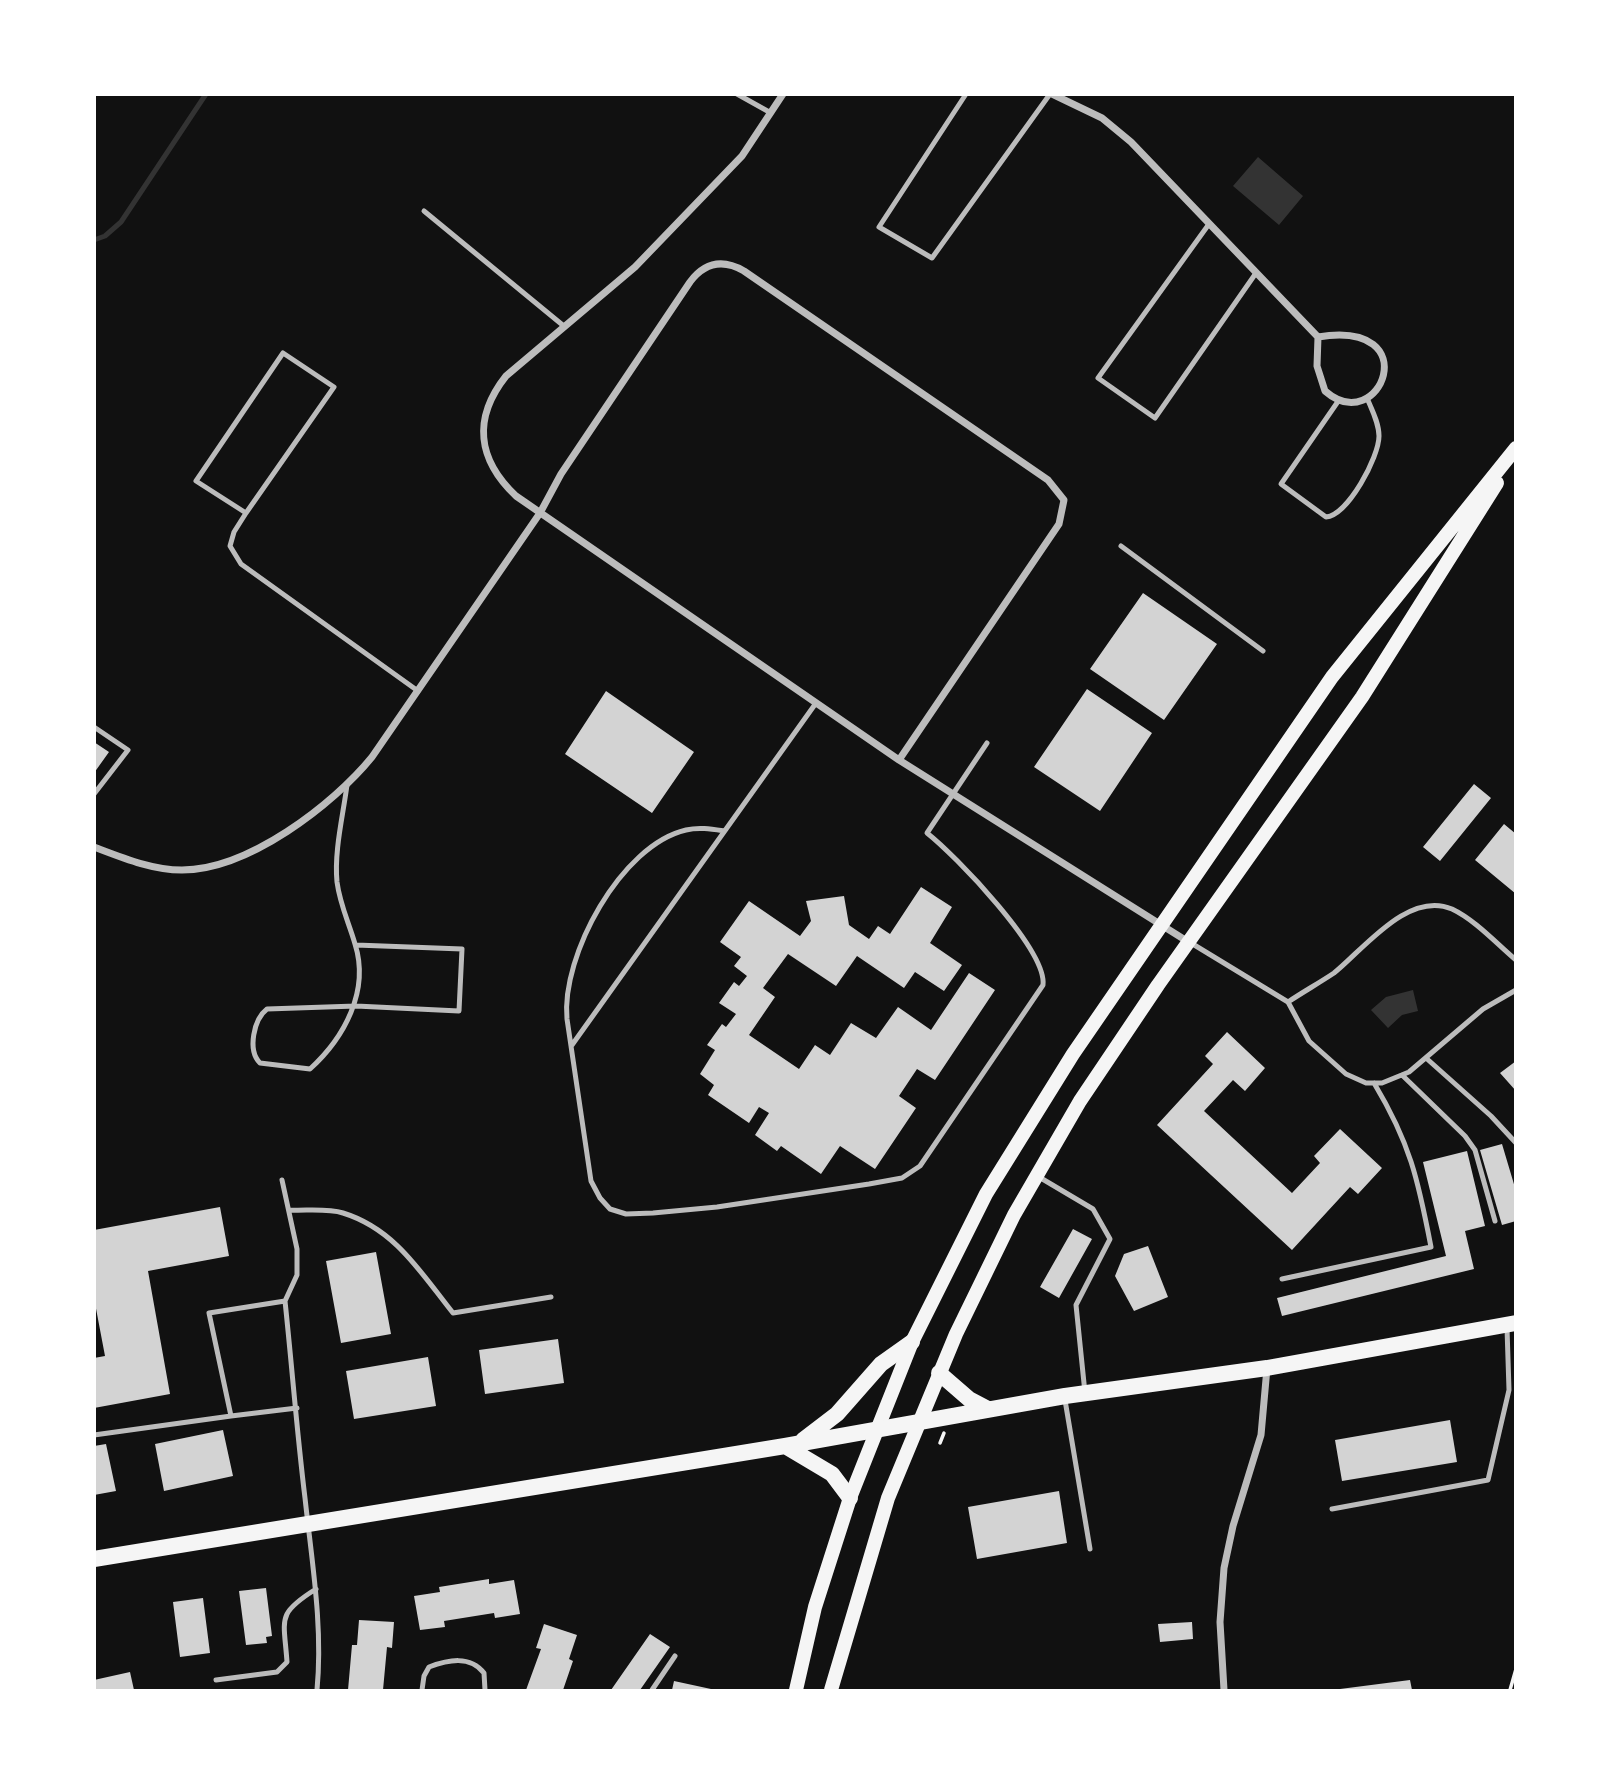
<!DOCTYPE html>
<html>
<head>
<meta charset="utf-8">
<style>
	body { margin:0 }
	#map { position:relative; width:1610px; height:1785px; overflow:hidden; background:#111; font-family:"Asap Condensed",sans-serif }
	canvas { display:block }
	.frame { position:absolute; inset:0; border:96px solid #fff; pointer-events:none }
</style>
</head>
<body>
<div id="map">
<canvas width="1610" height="1785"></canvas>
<div class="frame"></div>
</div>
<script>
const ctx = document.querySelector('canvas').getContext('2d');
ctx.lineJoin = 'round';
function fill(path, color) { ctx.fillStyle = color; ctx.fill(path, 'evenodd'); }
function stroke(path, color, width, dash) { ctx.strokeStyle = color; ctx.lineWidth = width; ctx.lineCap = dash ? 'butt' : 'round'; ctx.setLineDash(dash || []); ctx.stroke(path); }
const water = new Path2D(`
	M1258,157L1303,196L1279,225L1233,186Z
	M1413,990L1418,1011L1402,1015L1388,1028L1371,1010L1386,997Z`);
const stream = new Path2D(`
	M94,240L105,236L121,222L206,94`);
const building = new Path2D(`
	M1143,593L1217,644L1164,720L1090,669Z
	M1087,689L1152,733L1100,811L1034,767Z
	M606,691L694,752L652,813L565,754Z
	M94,742L109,752L94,773Z
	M1474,784L1491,798L1440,861L1423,847Z
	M1504,824L1516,834V894L1475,860Z
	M921,887L952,907L930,943L962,965L944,991L915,972L904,988L857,956L836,986L788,954L763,988L775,997L749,1035L799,1069L815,1045L830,1055L851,1023L876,1038L898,1007L931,1030L969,973L995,990L935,1080L917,1069L899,1096L916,1108L875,1169L840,1146L821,1174L781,1146L777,1151L755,1135L769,1113L759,1107L749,1123L708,1095L714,1085L700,1074L715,1050L707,1045L722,1024L726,1027L736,1014L719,1003L734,982L739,986L747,976L734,966L741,957L720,942L749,901L800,936L811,921L806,901L844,896L849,925L869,939L878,926L890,934Z
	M1227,1032L1265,1068L1245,1091L1233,1080L1204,1111L1292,1193L1320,1163L1314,1156L1340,1129L1382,1168L1358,1194L1350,1187L1292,1250L1157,1125L1213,1064L1205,1056Z
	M1516,1061V1091L1500,1073Z
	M1502,1144L1516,1191V1221L1502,1225L1480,1150Z
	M1467,1151L1485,1226L1465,1231L1474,1269L1282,1316L1277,1298L1446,1256L1423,1162Z
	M220,1207L229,1256L148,1271L170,1394L94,1408V1358L105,1356L94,1298V1230Z
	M1073,1229L1092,1239L1059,1298L1040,1287Z
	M1148,1246L1168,1297L1134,1311L1115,1276L1124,1254Z
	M376,1252L391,1334L341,1343L326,1261Z
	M558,1339L564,1383L485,1394L479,1350Z
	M428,1357L436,1406L354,1419L346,1371Z
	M1450,1420L1457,1462L1342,1481L1335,1440Z
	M223,1430L233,1476L164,1491L155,1444Z
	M106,1444L116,1491L94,1495V1446Z
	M1059,1491L1067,1543L977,1559L968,1507Z
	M489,1579V1584L514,1580L520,1614L495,1618L494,1613L444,1621L445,1627L420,1630L414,1596L440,1592L439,1587Z
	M266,1588L272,1636L266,1637L267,1643L246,1645L239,1591Z
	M203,1598L210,1653L180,1657L173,1602Z
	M359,1620L394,1622L392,1648L387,1647L383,1690H348L352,1645H357Z
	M1192,1622L1193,1639L1160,1642L1158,1624Z
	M544,1624L577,1635L569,1659L573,1661L563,1690H526L541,1649L536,1648Z
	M650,1634L670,1647L640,1690H611Z
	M130,1672L134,1690H94V1680Z
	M1410,1680L1412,1690H1340V1689Z
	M674,1681L711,1689V1690H672Z`);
const path = new Path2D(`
	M940,1443L944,1433
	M1510,1690L1516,1669`);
const service = new Path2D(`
	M737,94L771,113
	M966,94L879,227L932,258L1050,94
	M424,211L565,327
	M1209,224L1098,378L1155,418L1256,273
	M1339,400L1281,484L1326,517C1348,515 1379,457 1379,436C1379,423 1372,410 1367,398
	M246,513L334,387L283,353L196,481L246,513L234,532L230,546L241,564L418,691
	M1121,546L1263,651
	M94,727L128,750L94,794
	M347,785C343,816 334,851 337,882C340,905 349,923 355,944C370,991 344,1038 310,1069L260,1063C247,1050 254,1019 267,1009L356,1006L459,1011L462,949L356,945
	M724,831C711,829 699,827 686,830C621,845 561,956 567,1019L591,1181L600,1198L610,1209L626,1214L653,1213L717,1207L869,1184L902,1178L920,1166L1043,985C1047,950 955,855 927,833L987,743
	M1191,943L1288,1002L1309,1041L1346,1074L1366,1083H1382L1409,1072L1483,1009L1516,990
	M1288,1002C1303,992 1319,983 1334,973C1363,950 1408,890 1452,909C1475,920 1496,943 1516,960
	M572,1045L816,703
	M1426,1058L1491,1116L1516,1143
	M1402,1075L1465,1136L1475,1150L1495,1221
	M1039,1177L1093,1209L1110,1239L1076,1305L1085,1393
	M282,1180L297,1249V1275L285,1301
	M289,1210C305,1211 327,1208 343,1213C395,1229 421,1273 453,1313L551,1297
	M1282,1279L1431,1247C1418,1179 1410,1143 1374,1083
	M1065,1400L1090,1549
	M297,1408L231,1416L209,1313L285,1301C292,1367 297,1433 305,1498C312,1563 323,1626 317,1690
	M94,1435L231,1416
	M1332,1509L1488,1480L1509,1390L1507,1328
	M216,1680L277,1672L287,1662C284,1618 276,1614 316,1589
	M422,1690L424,1676L429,1667C448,1660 470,1655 484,1673L485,1690
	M652,1690L675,1656`);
const minor = new Path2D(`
	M783,94L742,156L635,267L506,376C472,419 478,460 516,496L899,760L1190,943
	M1052,94L1102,118L1131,142L1318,337L1317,366L1325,391C1380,439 1428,319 1318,337
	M94,847C123,858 152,870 182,870C248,870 333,805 372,757L540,513L561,474L690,282C705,262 723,259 744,271L1048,480L1064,500L1059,524L899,760
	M1224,1690L1220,1622L1224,1568L1233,1526L1261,1435L1267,1368`);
const secondary = new Path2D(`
	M796,1690L815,1607L850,1498L912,1342L986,1194L1073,1054L1332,677L1516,448
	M831,1690L888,1498L956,1334L1014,1215L1080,1101L1158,985L1362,697L1497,483`);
const primary = new Path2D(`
	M939,1373L969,1399L988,1409
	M803,1440L837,1414L881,1364L912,1342
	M785,1446L832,1474L850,1498
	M94,1559L785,1446L1065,1396L1267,1368L1516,1323`);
fill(water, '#333');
stroke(stream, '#333', 5);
fill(building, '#d3d3d3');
stroke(path, '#f5f5f5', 3.5);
stroke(service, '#bcbcbc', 5);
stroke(minor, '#bcbcbc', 7);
stroke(secondary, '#f5f5f5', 14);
stroke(primary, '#f5f5f5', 16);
</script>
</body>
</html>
